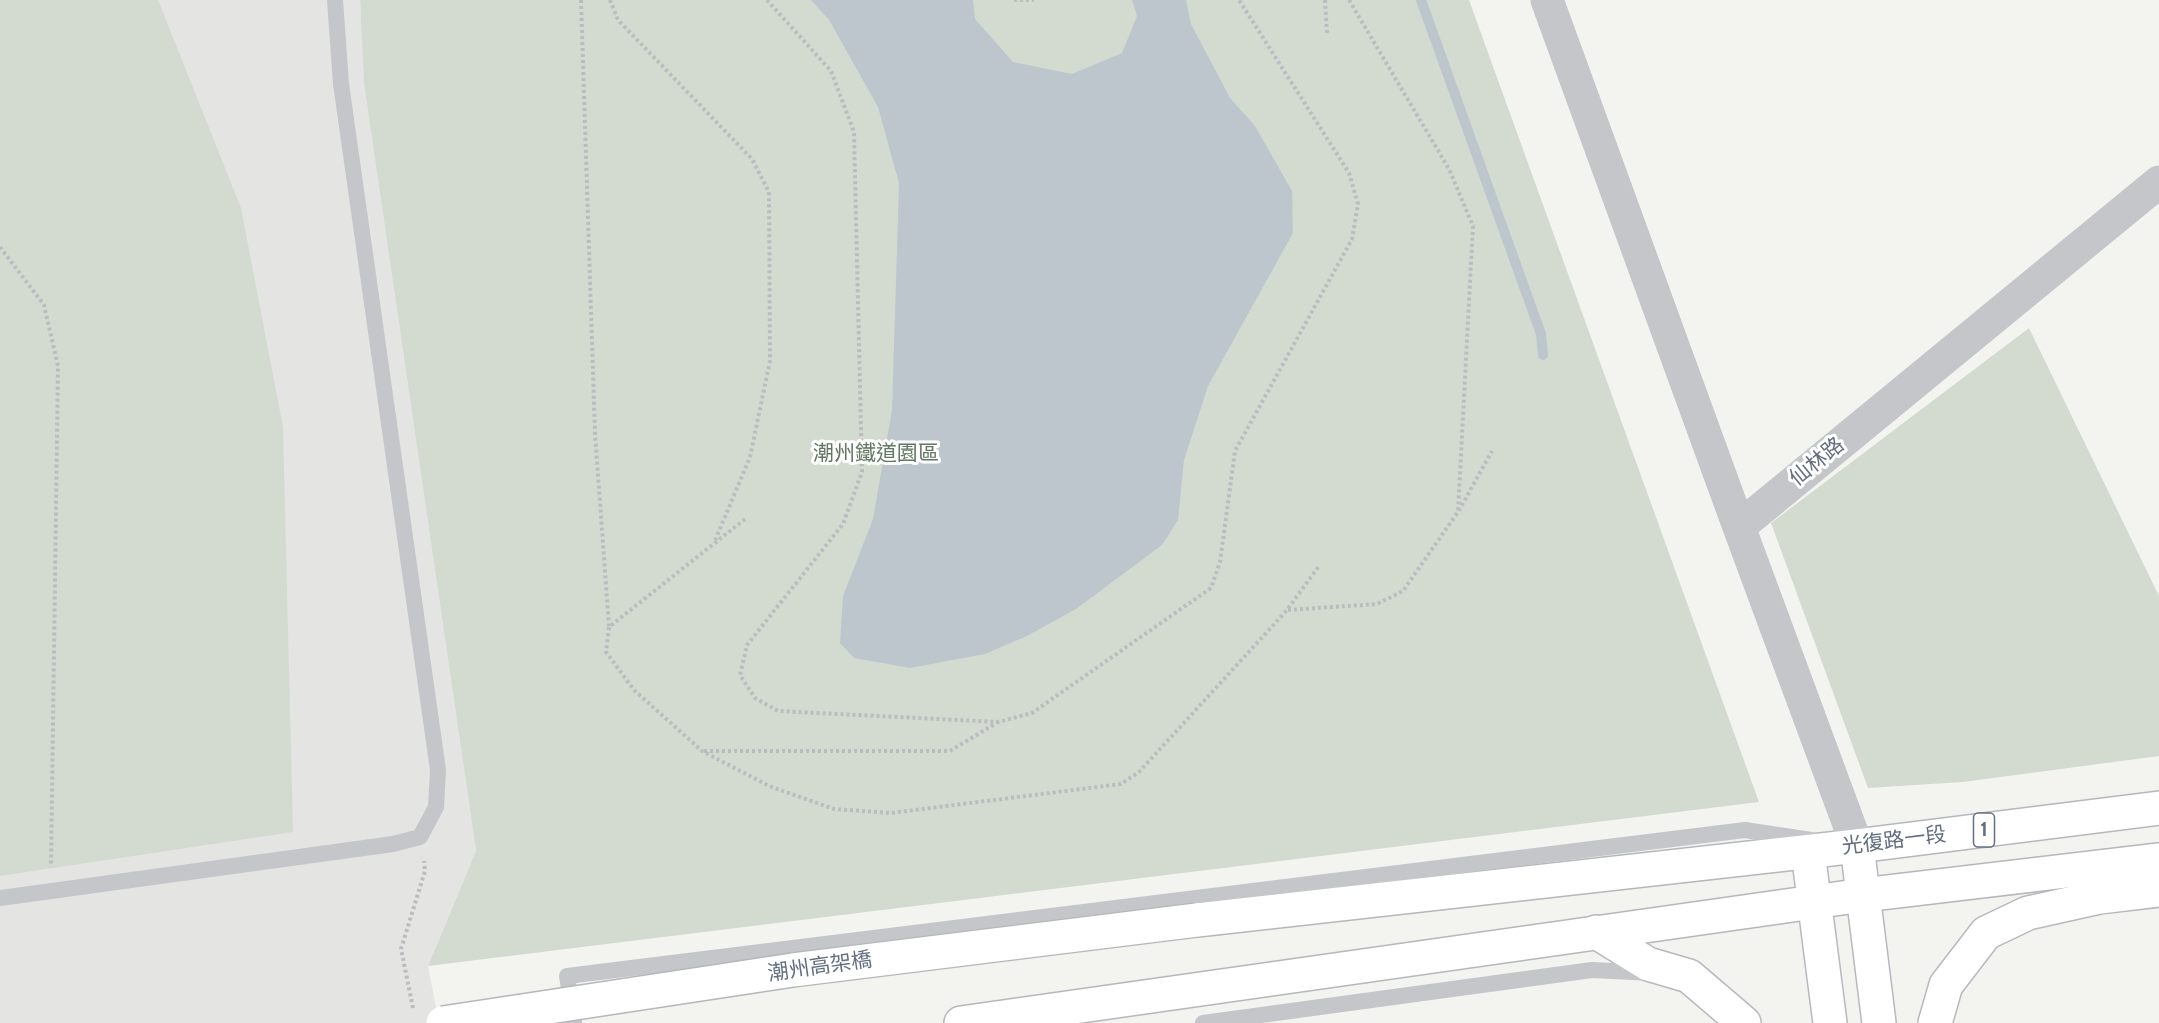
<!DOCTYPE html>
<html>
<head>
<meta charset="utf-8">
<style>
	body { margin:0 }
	canvas { display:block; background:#f3f4f0 }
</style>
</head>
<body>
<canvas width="2159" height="1023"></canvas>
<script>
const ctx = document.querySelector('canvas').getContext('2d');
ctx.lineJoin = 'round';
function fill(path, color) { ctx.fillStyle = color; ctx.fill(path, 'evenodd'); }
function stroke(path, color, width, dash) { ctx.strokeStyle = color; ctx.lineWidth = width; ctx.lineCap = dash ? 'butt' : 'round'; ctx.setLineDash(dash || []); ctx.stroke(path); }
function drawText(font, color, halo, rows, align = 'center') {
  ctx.font = font + ' Cabin,"Noto Sans TC",sans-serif'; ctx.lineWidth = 6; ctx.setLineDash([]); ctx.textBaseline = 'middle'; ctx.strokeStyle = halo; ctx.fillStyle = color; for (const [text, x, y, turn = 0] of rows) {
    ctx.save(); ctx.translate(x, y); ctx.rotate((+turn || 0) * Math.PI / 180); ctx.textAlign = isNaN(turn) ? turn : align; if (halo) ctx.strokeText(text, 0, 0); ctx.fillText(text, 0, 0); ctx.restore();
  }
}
const built = new Path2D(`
	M0,0H360L364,84L476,851L428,966L439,1023H0Z`);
const green = new Path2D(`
	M0,0H158L241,208L283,427L293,832L0,876Z
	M360,0H1469L1759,802L428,966L476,851L364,84Z
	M2029,328L2159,596V756L1963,782L1868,788L1771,523Z`);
const water = new Path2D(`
	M811,0H973L975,19L1013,62L1072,74L1122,53L1137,16L1132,0H1186L1191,24L1230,98L1255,126L1292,191L1293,233L1208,386L1184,460L1178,520L1162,545L1076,609L1027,636L985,654L910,668L854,658L840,643L843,596L873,519L892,410L899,183L878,107L829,20Z`);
const stream = new Path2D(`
	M1421,0L1541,334L1543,355`);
const path = new Path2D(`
	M581,0L595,434L609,626
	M610,0L618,20L752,159L769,192L770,361L750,457L714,543
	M767,0L831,71L854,132L862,472L843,524L747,645L740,675L755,698L778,711L998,722L1032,713L1211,588L1220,562L1235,451L1352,239L1358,204L1349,173L1239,0
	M1014,0H1034
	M1325,0L1327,33
	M1349,0L1449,169L1473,226L1458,512
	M0,247L44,305L58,366L51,866
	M745,519L609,627L606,652L634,690L702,751L769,786L834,809L891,813L1121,784L1139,772L1287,610L1319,566
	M1288,610L1377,604L1403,591L1458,512L1492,451
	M704,751H950L998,722
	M413,1008L401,949L425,871L424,861`);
const lane = new Path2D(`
	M0,898L393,844L420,837L436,807L438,770L341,84L335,0
	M574,1023L567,976L1745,830L1811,840
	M1203,1023L1592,970L1652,973`);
const street = new Path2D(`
	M1547,0L1739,527
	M1857,846L1739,527L2159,182`);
const secondary = new Path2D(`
	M1857,846L1879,1023
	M1808,852L1830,1023
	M1596,932L1648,964L1689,976L1744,1023
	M1935,1023L1946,985L1986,933L2028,913L2100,897L2159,890`);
const primary = new Path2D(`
	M1197,920L1857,846L2159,808
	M961,1023L1863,895L2159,860`);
const primaryBridge = new Path2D(`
	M443,1023L793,970L1197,920`);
const shields = [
	[1984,830,21]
];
const shieldNames = [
	["1",1984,830]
];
const parkNames = [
	["潮州鐵道園區",876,454]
];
const streetNames = [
	["仙林路",1817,462,-39],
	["光復路一段",1894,841,-7],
	["潮州高架橋",820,967,-8]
];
fill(built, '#e4e4e3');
fill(green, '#d3dbd1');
fill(water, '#bec6cd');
stroke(stream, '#bec6cd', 10);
stroke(secondary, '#b6b9be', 36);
stroke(primary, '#b4b7bc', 36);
stroke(path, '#bbbcbf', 4, [3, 3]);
stroke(lane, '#c4c6ca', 16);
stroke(street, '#c4c6ca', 33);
stroke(secondary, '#fff', 33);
stroke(primary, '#fff', 33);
stroke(primaryBridge, '#b4b7bc', 36, []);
stroke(primaryBridge, '#fff', 33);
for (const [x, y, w] of shields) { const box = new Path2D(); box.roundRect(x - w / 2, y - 17, w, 34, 4.5); ctx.fillStyle = '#fff'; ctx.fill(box); stroke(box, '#636f81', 1.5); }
drawText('bold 20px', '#636f81', null, shieldNames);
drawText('21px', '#627862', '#fff', parkNames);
drawText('21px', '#636f81', '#fff', streetNames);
</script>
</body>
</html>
